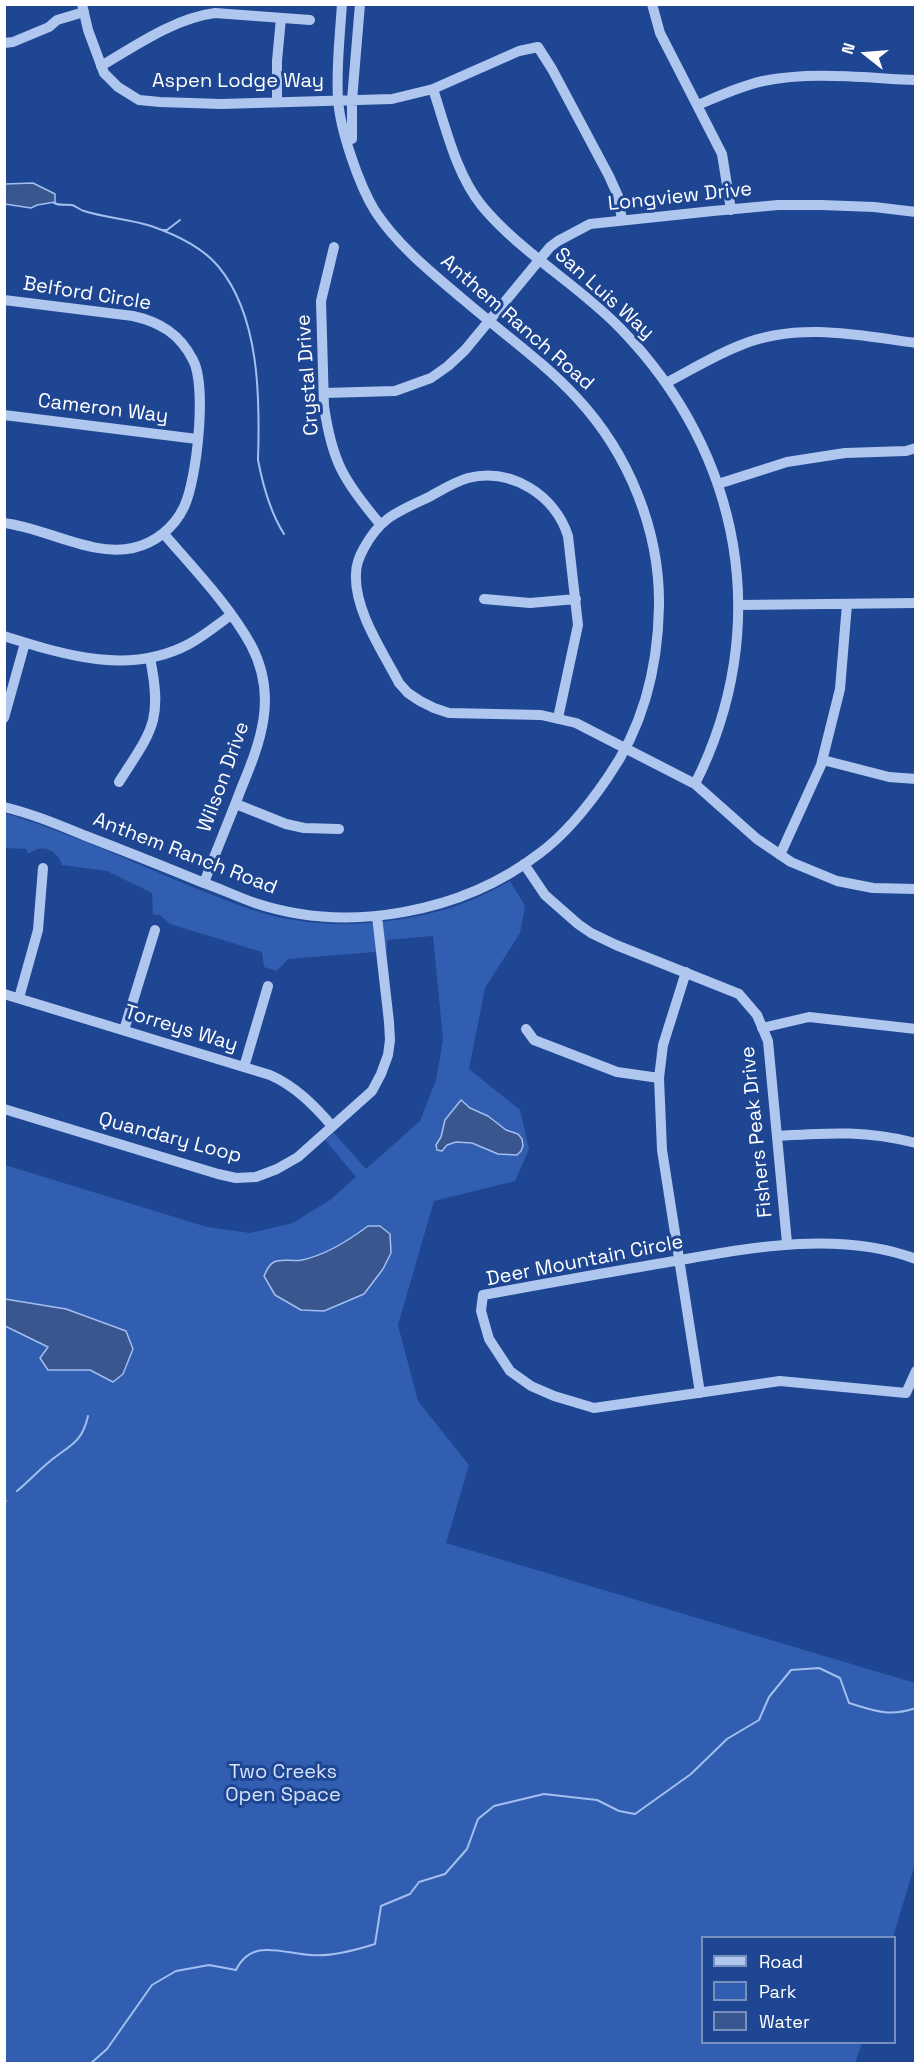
<!DOCTYPE html>
<html>
<head>
<meta charset="utf-8">
<style>
	body { margin:0 }
	#map { position:relative; width:920px; height:2068px; overflow:hidden; background:#1e4692; font-family:"Space Grotesk",sans-serif }
	canvas { display:block }
	.frame { position:absolute; inset:0; border:6px solid #fff; pointer-events:none }
	.legend { position:absolute; left:701px; top:1936px; width:195px; height:108px; box-sizing:border-box; background:#1e4692; border:2px solid #7890be; margin:0; padding:8px 10px; list-style:none; font-size:18px; color:#fff }
	.legend li { display:flex; align-items:center; gap:12px; height:30px }
	.legend b { width:30px; border:2px solid #7890be }
	.north { position:absolute; left:836px; top:24px; width:60px; height:60px; -webkit-text-stroke:4px #1e4692; paint-order:stroke; rotate:287deg; font-size:16px; font-weight:700; line-height:24px; text-align:center; color:#fff }
	.north::after { content:''; display:block; margin:auto; width:21px; height:27px; background:#fff; clip-path:polygon(50% 0,100% 100%,50% 72%,0 100%) }
</style>
</head>
<body>
<div id="map">
<canvas width="920" height="2068"></canvas>
<div class="frame"></div>
<ul class="legend">
<li><b style="height:8px;background:#afc6ee"></b>Road</li>
<li><b style="height:16px;background:#315eb0"></b>Park</li>
<li><b style="height:16px;background:#39568e"></b>Water</li>
</ul>
<div class="north">N</div>
</div>
<script>
const ctx = document.querySelector('canvas').getContext('2d');
ctx.lineJoin = 'round';
function fill(path, color) { ctx.fillStyle = color; ctx.fill(path, 'evenodd'); }
function stroke(path, color, width, dash) { ctx.strokeStyle = color; ctx.lineWidth = width; ctx.lineCap = dash ? 'butt' : 'round'; ctx.setLineDash(dash || []); ctx.stroke(path); }
function drawText(font, color, halo, rows, align = 'center') {
  ctx.font = font + ' "Space Grotesk",sans-serif'; ctx.lineWidth = 6; ctx.setLineDash([]); ctx.textBaseline = 'middle'; ctx.strokeStyle = halo; ctx.fillStyle = color; for (const [text, x, y, turn = 0] of rows) {
    ctx.save(); ctx.translate(x, y); ctx.rotate((+turn || 0) * Math.PI / 180); ctx.textAlign = isNaN(turn) ? turn : align; if (halo) ctx.strokeText(text, 0, 0); ctx.fillText(text, 0, 0); ctx.restore();
  }
}
const green = new Path2D(`
	M4,813C89,838 167,880 250,909C310,930 379,927 439,911C464,905 488,893 510,881L525,906L520,933L485,988L469,1069L520,1110L529,1149L515,1181L434,1201L398,1325L418,1401L469,1465L446,1543L915,1683V1864L893,1937L702,1938V2042L862,2043L855,2063H5V1165L207,1227L250,1233L293,1223L330,1200L356,1177L325,1140L334,1133L366,1169L420,1121L436,1080L443,1040L433,936L387,940V951L288,959L277,971L264,967L262,952L170,924L160,915L153,914L152,893L107,871L62,865C57,849 42,843 28,854L26,849L5,848Z`);
const water = new Path2D(`
	M33,183L55,194V202L37,205L31,208L5,204V184Z
	M461,1100L470,1108L488,1116L506,1130L518,1134L522,1139L523,1146L521,1151L517,1155L498,1154L472,1143L456,1142L447,1145L442,1151L437,1150L436,1145L441,1137L445,1120Z
	M368,1226H380L390,1234L391,1253L383,1269L364,1294L324,1311L301,1310L275,1295L264,1276C267,1270 268,1265 274,1262C282,1258 293,1262 302,1260C326,1255 348,1241 368,1226Z
	M5,1299L66,1309L126,1331L133,1349L123,1374L113,1382L90,1370H48L40,1358L48,1347L5,1326Z`);
const stream = new Path2D(`
	M54,203C60,206 65,204 72,205C76,206 80,210 84,211C106,218 129,219 151,226C174,234 202,247 218,266C260,316 260,399 258,460C263,486 270,512 284,534
	M163,230H167L180,220
	M17,1491C28,1482 38,1471 49,1462C68,1446 82,1444 88,1416
	M4,1502L6,1501
	M90,2064L107,2049L152,1985L176,1971L209,1965L236,1970C252,1937 283,1954 311,1955C331,1957 356,1950 375,1944L381,1906L410,1894L419,1882L445,1874L467,1849L478,1819L494,1806L544,1794L597,1800L619,1811L635,1814L691,1774L727,1739L759,1720L769,1697L791,1670L819,1668L840,1678L849,1703C875,1711 889,1717 916,1708`);
const minor = new Path2D(`
	M82,4L88,30L104,73L118,87L139,100L160,102L221,104L392,99L433,89L519,51L538,47L552,69L609,176L618,196L622,220
	M652,4L660,33L722,154L731,210
	M4,43L13,42L49,27L57,20L84,12
	M101,66C135,46 175,18 215,13L310,20
	M433,89C446,128 456,174 482,206C521,253 579,285 621,329C742,454 774,627 695,784
	M277,102V61L281,18
	M698,105C719,96 740,86 763,81C812,71 865,78 916,80
	M352,139V100L360,4
	M334,247L321,301L324,406C332,462 344,481 380,524
	M4,300L133,316C160,322 180,334 193,360C207,386 197,480 184,507C174,528 155,543 133,548C92,557 46,528 4,523
	M666,383C691,370 715,355 741,345C797,322 858,335 916,343
	M324,393L395,391L431,378L448,366L465,350L550,247L558,241L590,224L713,211L778,205H821L874,207L916,212
	M4,415L197,439
	M718,484L787,462L845,453L906,451L916,448
	M164,534C193,568 229,605 251,645C278,696 261,741 241,789C229,821 216,851 204,883
	M484,599L530,603L576,599
	M738,605L916,603
	M4,636C65,655 129,676 189,644C204,636 217,625 231,615
	M4,718L25,643
	M558,718L578,625L568,536C555,495 511,467 468,478C454,482 440,491 427,498C397,512 380,518 364,548C360,555 356,565 356,574C354,610 383,652 399,683L408,693L420,701L434,708L449,713L541,715L576,723L695,784L757,839L791,862L837,881L873,888L916,889
	M823,760L889,777L916,779
	M119,782C152,730 163,722 150,658
	M236,804L286,824L304,828L339,829
	M4,807C33,814 59,825 86,836C125,851 165,867 204,883C221,889 238,897 255,903C348,934 462,913 540,853C567,833 589,805 608,777C643,727 658,667 659,606C660,531 629,454 577,398C544,362 501,332 464,300C432,273 398,246 375,211C359,185 340,130 338,99C336,68 340,35 342,4
	M780,855L821,765L840,689L847,604
	M524,864L545,895L578,924L591,933L616,945L739,994L757,1015L768,1041L787,1243
	M686,972L663,1045L659,1078L662,1150L700,1393
	M4,994L270,1075C295,1086 314,1105 332,1126
	M19,998L38,930L43,868
	M762,1028L809,1017L916,1029
	M526,1029L534,1040L617,1072L659,1078
	M124,1030L155,930
	M244,1067L268,986
	M4,1109L218,1174L236,1178L256,1177L277,1169L298,1157L372,1091L381,1074L388,1055L390,1040L389,1022L377,916
	M777,1136C828,1133 864,1130 916,1143
	M916,1259C837,1229 743,1249 663,1263C603,1273 543,1284 483,1295L481,1311L489,1339L510,1371L531,1386L554,1396L594,1408L780,1381L906,1393L916,1371`);
const streetNames = [
	["Aspen Lodge Way",238,82],
	["Longview Drive",680,197,-6],
	["Belford Circle",87,294,9],
	["San Luis Way",604,294,42],
	["Anthem Ranch Road",517,323,41],
	["Crystal Drive",308,375,-94],
	["Cameron Way",103,409,7],
	["Wilson Drive",224,777,-70],
	["Anthem Ranch Road",185,854,21],
	["Torreys Way",181,1029,17],
	["Fishers Peak Drive",757,1132,-96],
	["Quandary Loop",170,1138,15],
	["Deer Mountain Circle",585,1261,-11]
];
const parkNames = [
	["Two Creeks",283,1773],
	["Open Space",283,1796]
];
fill(green, '#315eb0');
fill(water, '#39568e');
stroke(water, '#a3bfef', 1.5);
stroke(stream, '#a3bfef', 2);
stroke(minor, '#afc6ee', 10);
drawText('20px', '#fff', '#1e4692', streetNames);
drawText('20px', '#d5e2fa', '#1e4692', parkNames);
</script>
</body>
</html>
